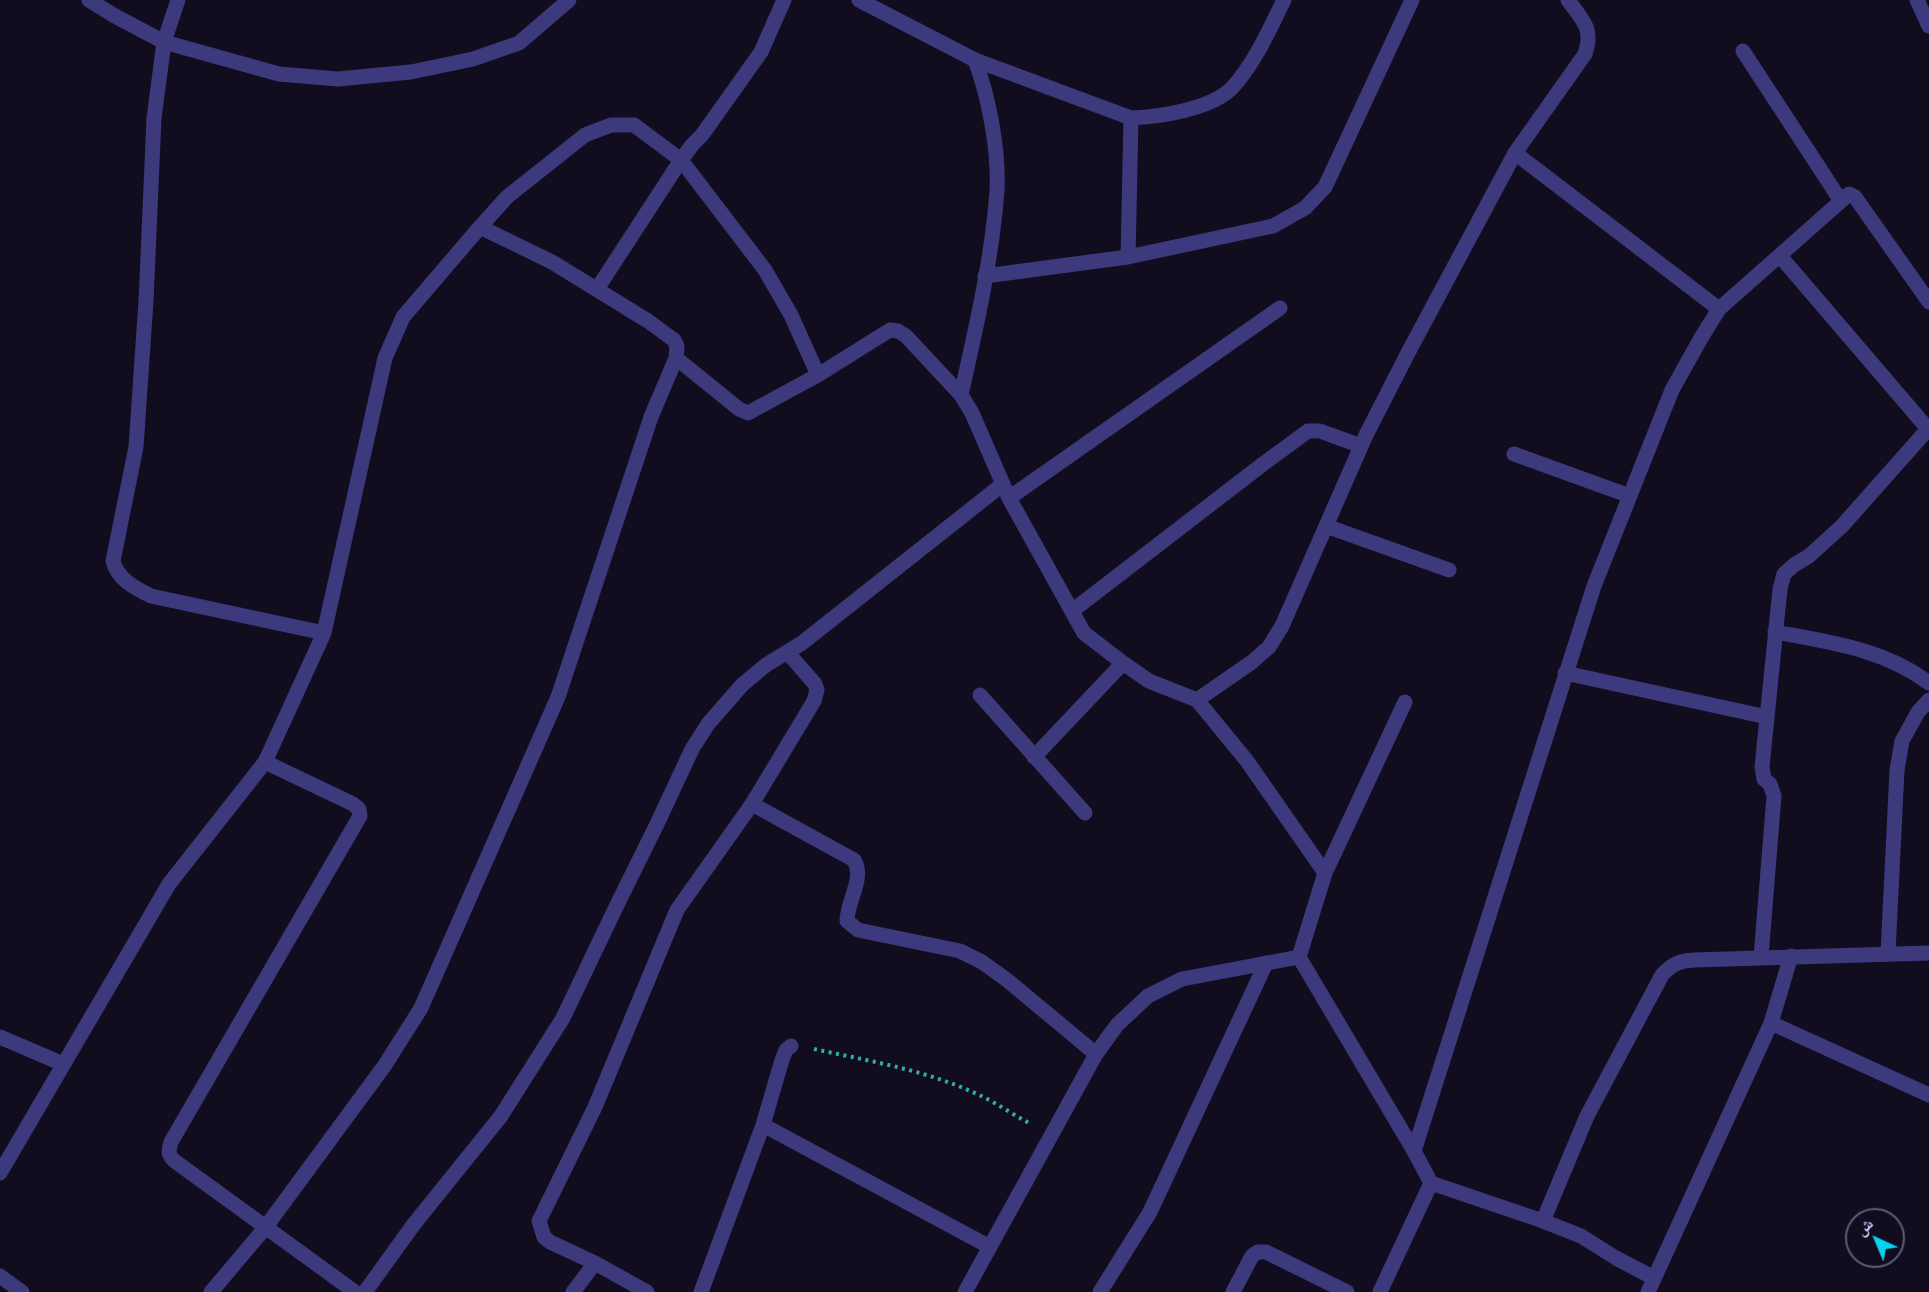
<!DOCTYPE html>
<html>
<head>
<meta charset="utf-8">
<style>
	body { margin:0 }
	#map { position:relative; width:1929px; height:1292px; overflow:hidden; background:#110d1f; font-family:"Titillium Web","Noto Naskh Arabic",sans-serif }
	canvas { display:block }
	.north { position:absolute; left:1845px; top:1208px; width:60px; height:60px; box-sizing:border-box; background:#110d1f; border:2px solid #5f5a78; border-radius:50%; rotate:316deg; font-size:16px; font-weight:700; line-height:24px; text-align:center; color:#d3cdfe }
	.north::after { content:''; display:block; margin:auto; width:21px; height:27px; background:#06d3f0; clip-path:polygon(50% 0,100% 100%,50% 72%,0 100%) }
</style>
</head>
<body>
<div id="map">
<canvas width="1929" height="1292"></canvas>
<div class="north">ش</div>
</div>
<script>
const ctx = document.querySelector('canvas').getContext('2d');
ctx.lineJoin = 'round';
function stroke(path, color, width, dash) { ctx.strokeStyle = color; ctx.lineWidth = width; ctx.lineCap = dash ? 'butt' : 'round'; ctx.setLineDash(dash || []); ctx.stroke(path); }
const path = new Path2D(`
	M814,1049C869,1061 926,1070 977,1094C995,1102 1012,1114 1029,1123`);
const minor = new Path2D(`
	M89,0L115,16L164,42L279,74L338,79L411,72L473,59L519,43L569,0
	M178,0L164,42L154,118L146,301L136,447L113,561C118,580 135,588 151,596L324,633
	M859,0L975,60C989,98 999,150 997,191C992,259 976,328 961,395L972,413L1009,498L1084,633L1123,663L1149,681L1197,700L1247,761L1325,873
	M1917,0L1929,26
	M1743,51L1841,201
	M975,60L1131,118C1160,117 1211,109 1232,88C1255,63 1269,30 1284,0
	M1515,153L1719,309
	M1780,256L1929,430
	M1128,257L1131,118
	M985,276L1128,257L1273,226L1305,208L1325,187L1412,0
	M597,289L681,160L765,270L791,315L818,375
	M676,358L739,409L748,413L818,375L890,330L898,331L906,336L961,395
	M1514,454L1630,496
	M1009,498L1280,308
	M1326,526L1449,570
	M1072,611L1263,464L1308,431H1320L1361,446
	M1775,632C1829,642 1884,649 1929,683
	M1565,673L1767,717
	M980,695L1085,813
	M1197,700L1252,662L1269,647L1282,626L1366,435L1409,351L1515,153L1585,54C1594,28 1582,20 1568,0
	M1034,757L1123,663
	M265,762L353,804L359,809L360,816L171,1142C168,1152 168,1156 176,1162L355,1292
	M752,804L854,860C865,878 847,901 847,921L858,930L960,951L982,962L1007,980L1096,1054
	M1888,953L1897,770L1902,741L1918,712L1929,700
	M1299,957L1414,1151L1431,1183L1543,1221L1581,1236L1616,1258L1654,1278
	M1761,957L1774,796L1770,784L1764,779L1762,767L1780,589L1784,574L1794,565L1809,556L1842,526L1928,429
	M1771,1023L1929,1095
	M0,1037L63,1064
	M763,1125L990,1247
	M1414,1151L1594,586L1672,390L1701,338L1719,309L1849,194L1855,197L1929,302
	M0,1173L169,884L265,762L324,633L385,358L403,317L480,227L507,197L585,135L611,125H634L681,160L692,145L702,135L761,52L784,0
	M1543,1221L1587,1116L1662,975C1672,964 1679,961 1694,960L1929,953
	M0,1276L22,1292
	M211,1292L265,1228L385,1065L421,1008L558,697L651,417L676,358L677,346L674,340L648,321L552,262L480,227
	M365,1292L414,1224L501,1116L563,1018L615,909L657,824L692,749L708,724L742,685L766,665L802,643L1003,484
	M573,1292L595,1263
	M647,1292L595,1263L550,1242L544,1237L539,1221L595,1107L677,910L752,804L814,701L817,690L815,684L788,653
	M701,1292L763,1125L782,1060L786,1050L791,1046
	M965,1292L1096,1054L1117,1025L1148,996L1182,979L1299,957L1325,873L1405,702
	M1100,1292L1150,1212L1266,963
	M1233,1292L1252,1256L1258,1252H1266L1347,1292
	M1380,1292L1431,1183
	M1648,1292L1771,1023L1791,956`);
stroke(path, '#31aea9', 4, [3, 4.5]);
stroke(minor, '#3d397d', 15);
</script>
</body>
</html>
